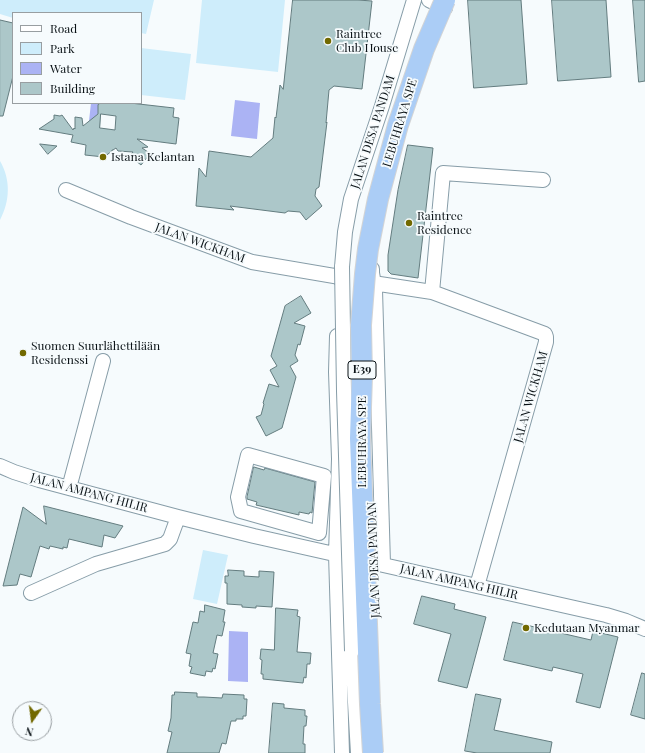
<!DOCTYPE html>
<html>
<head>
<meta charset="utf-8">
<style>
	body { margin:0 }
	#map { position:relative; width:645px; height:753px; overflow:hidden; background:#f6fbfd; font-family:"Playfair Display",serif }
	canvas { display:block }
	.legend { position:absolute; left:12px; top:12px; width:130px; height:92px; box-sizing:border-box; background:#f6fbfd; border:1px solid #989ea1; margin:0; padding:5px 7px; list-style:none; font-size:12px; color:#0a1216 }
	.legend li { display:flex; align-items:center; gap:8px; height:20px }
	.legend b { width:20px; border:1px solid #989ea1 }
	.north { position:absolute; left:12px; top:701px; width:40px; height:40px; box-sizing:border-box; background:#f6fbfd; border:1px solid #989ea1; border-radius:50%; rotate:194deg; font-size:11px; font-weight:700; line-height:16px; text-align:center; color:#0a1216 }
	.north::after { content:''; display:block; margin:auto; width:14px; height:18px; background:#726900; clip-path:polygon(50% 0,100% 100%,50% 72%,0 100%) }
</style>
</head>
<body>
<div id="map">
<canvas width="645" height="753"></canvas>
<ul class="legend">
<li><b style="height:5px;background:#fff"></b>Road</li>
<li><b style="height:11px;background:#ceedfb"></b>Park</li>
<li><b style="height:11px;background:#abb3f4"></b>Water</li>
<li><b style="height:11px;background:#acc7c9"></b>Building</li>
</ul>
<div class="north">N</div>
</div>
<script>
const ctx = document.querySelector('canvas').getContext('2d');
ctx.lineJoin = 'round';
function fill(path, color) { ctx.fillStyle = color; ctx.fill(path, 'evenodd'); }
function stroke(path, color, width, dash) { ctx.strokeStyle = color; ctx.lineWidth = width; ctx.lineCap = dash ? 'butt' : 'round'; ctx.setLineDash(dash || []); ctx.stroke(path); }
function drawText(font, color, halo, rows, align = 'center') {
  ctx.font = font + ' "Playfair Display",serif'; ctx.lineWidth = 3.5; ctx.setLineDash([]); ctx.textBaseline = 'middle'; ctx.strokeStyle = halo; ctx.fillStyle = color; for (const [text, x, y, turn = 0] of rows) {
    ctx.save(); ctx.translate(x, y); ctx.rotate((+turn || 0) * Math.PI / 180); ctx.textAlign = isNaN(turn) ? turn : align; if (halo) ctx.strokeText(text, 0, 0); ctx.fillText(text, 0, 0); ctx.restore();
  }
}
const green = new Path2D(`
	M0,0H154L146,34L141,33V13H13V18L0,14Z
	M202,0H285L278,72L196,63Z
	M141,48L191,54L185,100L141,95Z
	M0,161C11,180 10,201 0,220Z
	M203,550L228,555L217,604L193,599Z`);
const water = new Path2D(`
	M235,100L260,103L257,139L231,136Z
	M91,103H99L97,122L89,121Z
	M229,631L248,632V682L228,681Z`);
const building = new Path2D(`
	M293,0H358L372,1L362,89L334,86L329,90L326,123L327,122L319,187L316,189L315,196L322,206L306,220L300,212L288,211L285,213L230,206L234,210L196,206L199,168L206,177L209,151L251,157L273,138L275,117L276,118L280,85L283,89Z
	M468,0H521L527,84L474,88Z
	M552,0H606L611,77L558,81Z
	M633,0H645V81L639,82Z
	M0,20L13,23V76L3,116H0Z
	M101,103H130L174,108L173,117L179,118L176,144L137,139L148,147L142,148L151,154H150L141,165L130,156L133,152L118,151L116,148L113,150H112V151L104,157L85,155L86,145L71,142L73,135L39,129L54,119V115L60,116L62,115L73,130L74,128L75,129V117L82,118L83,126L98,114V105ZM101,114L116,116L115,130L100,128Z
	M40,144L57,146L48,154Z
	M408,145L433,148L418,278L391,274L388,271V255L398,190Z
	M301,296L311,313L294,323L305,326L300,345L298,344L295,355L298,361L290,366L296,377L282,428L266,436L256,417L261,415L264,404L263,403L269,384L279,387L270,370L277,366L271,356L285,306Z
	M254,467L264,470L265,468L315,482L312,513L310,512L309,514L299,512V515L256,505L257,502L247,499V497Z
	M44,506L123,526L115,538L104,535L102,547L69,539L67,548L63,547V549L50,546L49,549L40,546L31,577L20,574L17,585L3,586L23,507L46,524Z
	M228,570L244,571V576L259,577V571L274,572L272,607L256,606V608L242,607V605L227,604V583H225V576H228Z
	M422,596L455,604L454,609L486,617L467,688L438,681L451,634L414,624Z
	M205,605L225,610L223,622H225L222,636L217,635L213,653L218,654L215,669L213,668L212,672L206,671L205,676L190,673L192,667L189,666L191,654L186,653L193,622L198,623L200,611L204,612Z
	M276,608L298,610L297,616L300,617L297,652L311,653L310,664H307L306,678L304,677L303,683L263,679V674H261L262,660L260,659L261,649L274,650Z
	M513,622L591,640L593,631L618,637L600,708L576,702L583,674L553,667L552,671L504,660Z
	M642,673L645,674V719L631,715Z
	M175,692L197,693V697H204L222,698L223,694L244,695V699H247L246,716H243V719H236V721H231L226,744L222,743L219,753H167L172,732L168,731L171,718L172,695H174Z
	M476,694L501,699L494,730L552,742L550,753H477L465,751Z
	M273,703L284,704V708L305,710V716H307L306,726H304L303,744H305V753H269Z`);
const minor = new Path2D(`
	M429,0L445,8
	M66,190L131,217L252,262L340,277
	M372,269V273L375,290L383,564
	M340,279L342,267L345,232L351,199L382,106L414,0
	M373,283L432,292L545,334L546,337V342L477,586
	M432,292L443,173L543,180
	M337,336L336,372L339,459L336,554L342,753
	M248,455L324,476L319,533L241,511L238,497Z
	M0,466L14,472L39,480L178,517L254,536L606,615L626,621L645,629
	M69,488L103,361
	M31,593L96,564L165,544L170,539L178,517
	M352,651L358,753`);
const minorBridge = new Path2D(`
	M342,267L344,391L352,651`);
const highwayBridge = new Path2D(`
	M373,753L370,704L360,438L362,376L361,325L365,274L368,249L378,199L398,125L424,49L445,0`);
const markers = [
	[328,41,4,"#726900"],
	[103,157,4,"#726900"],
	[409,223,4,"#726900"],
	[23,353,4,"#726900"],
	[526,628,4,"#726900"]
];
const shields = [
	[362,370,28]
];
const shieldNames = [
	["E39",362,370]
];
const poiNames = [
	["Raintree",336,34],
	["Club House",336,48],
	["Istana Kelantan",111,157],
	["Raintree",417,216],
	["Residence",417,230],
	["Suomen Suurlähettilään",31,346],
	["Residenssi",31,360],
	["Kedutaan Myanmar",534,628]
];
const streetNames = [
	["LEBUHRAYA SPE",400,123,-73],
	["JALAN DESA PANDAM",373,132,-72],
	["JALAN WICKHAM",200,243,20],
	["JALAN WICKHAM",531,397,-74],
	["LEBUHRAYA SPE",362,442,-90],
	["JALAN AMPANG HILIR",89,493,15],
	["JALAN DESA PANDAN",374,560,-92],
	["JALAN AMPANG HILIR",459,582,13]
];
fill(green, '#ceedfb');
fill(water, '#abb3f4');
fill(building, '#acc7c9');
stroke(building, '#637c7f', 1);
stroke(minor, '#879da8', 16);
stroke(minor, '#fff', 14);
stroke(minorBridge, '#879da8', 16, []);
stroke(highwayBridge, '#d3d4d5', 22, []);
stroke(minorBridge, '#fff', 14);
stroke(highwayBridge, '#abcdf6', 20);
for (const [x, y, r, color] of markers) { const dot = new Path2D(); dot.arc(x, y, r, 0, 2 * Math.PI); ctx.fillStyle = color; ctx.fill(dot); stroke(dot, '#f6fbfd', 1.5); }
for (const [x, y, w] of shields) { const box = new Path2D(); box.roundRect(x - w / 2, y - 9, w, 18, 3); ctx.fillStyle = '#f6fbfd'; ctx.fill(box); stroke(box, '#0a1216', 1); }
drawText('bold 11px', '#0a1216', null, shieldNames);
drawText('12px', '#0a1216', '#f6fbfd', poiNames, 'left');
drawText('12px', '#0a1216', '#f6fbfd', streetNames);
</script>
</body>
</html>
